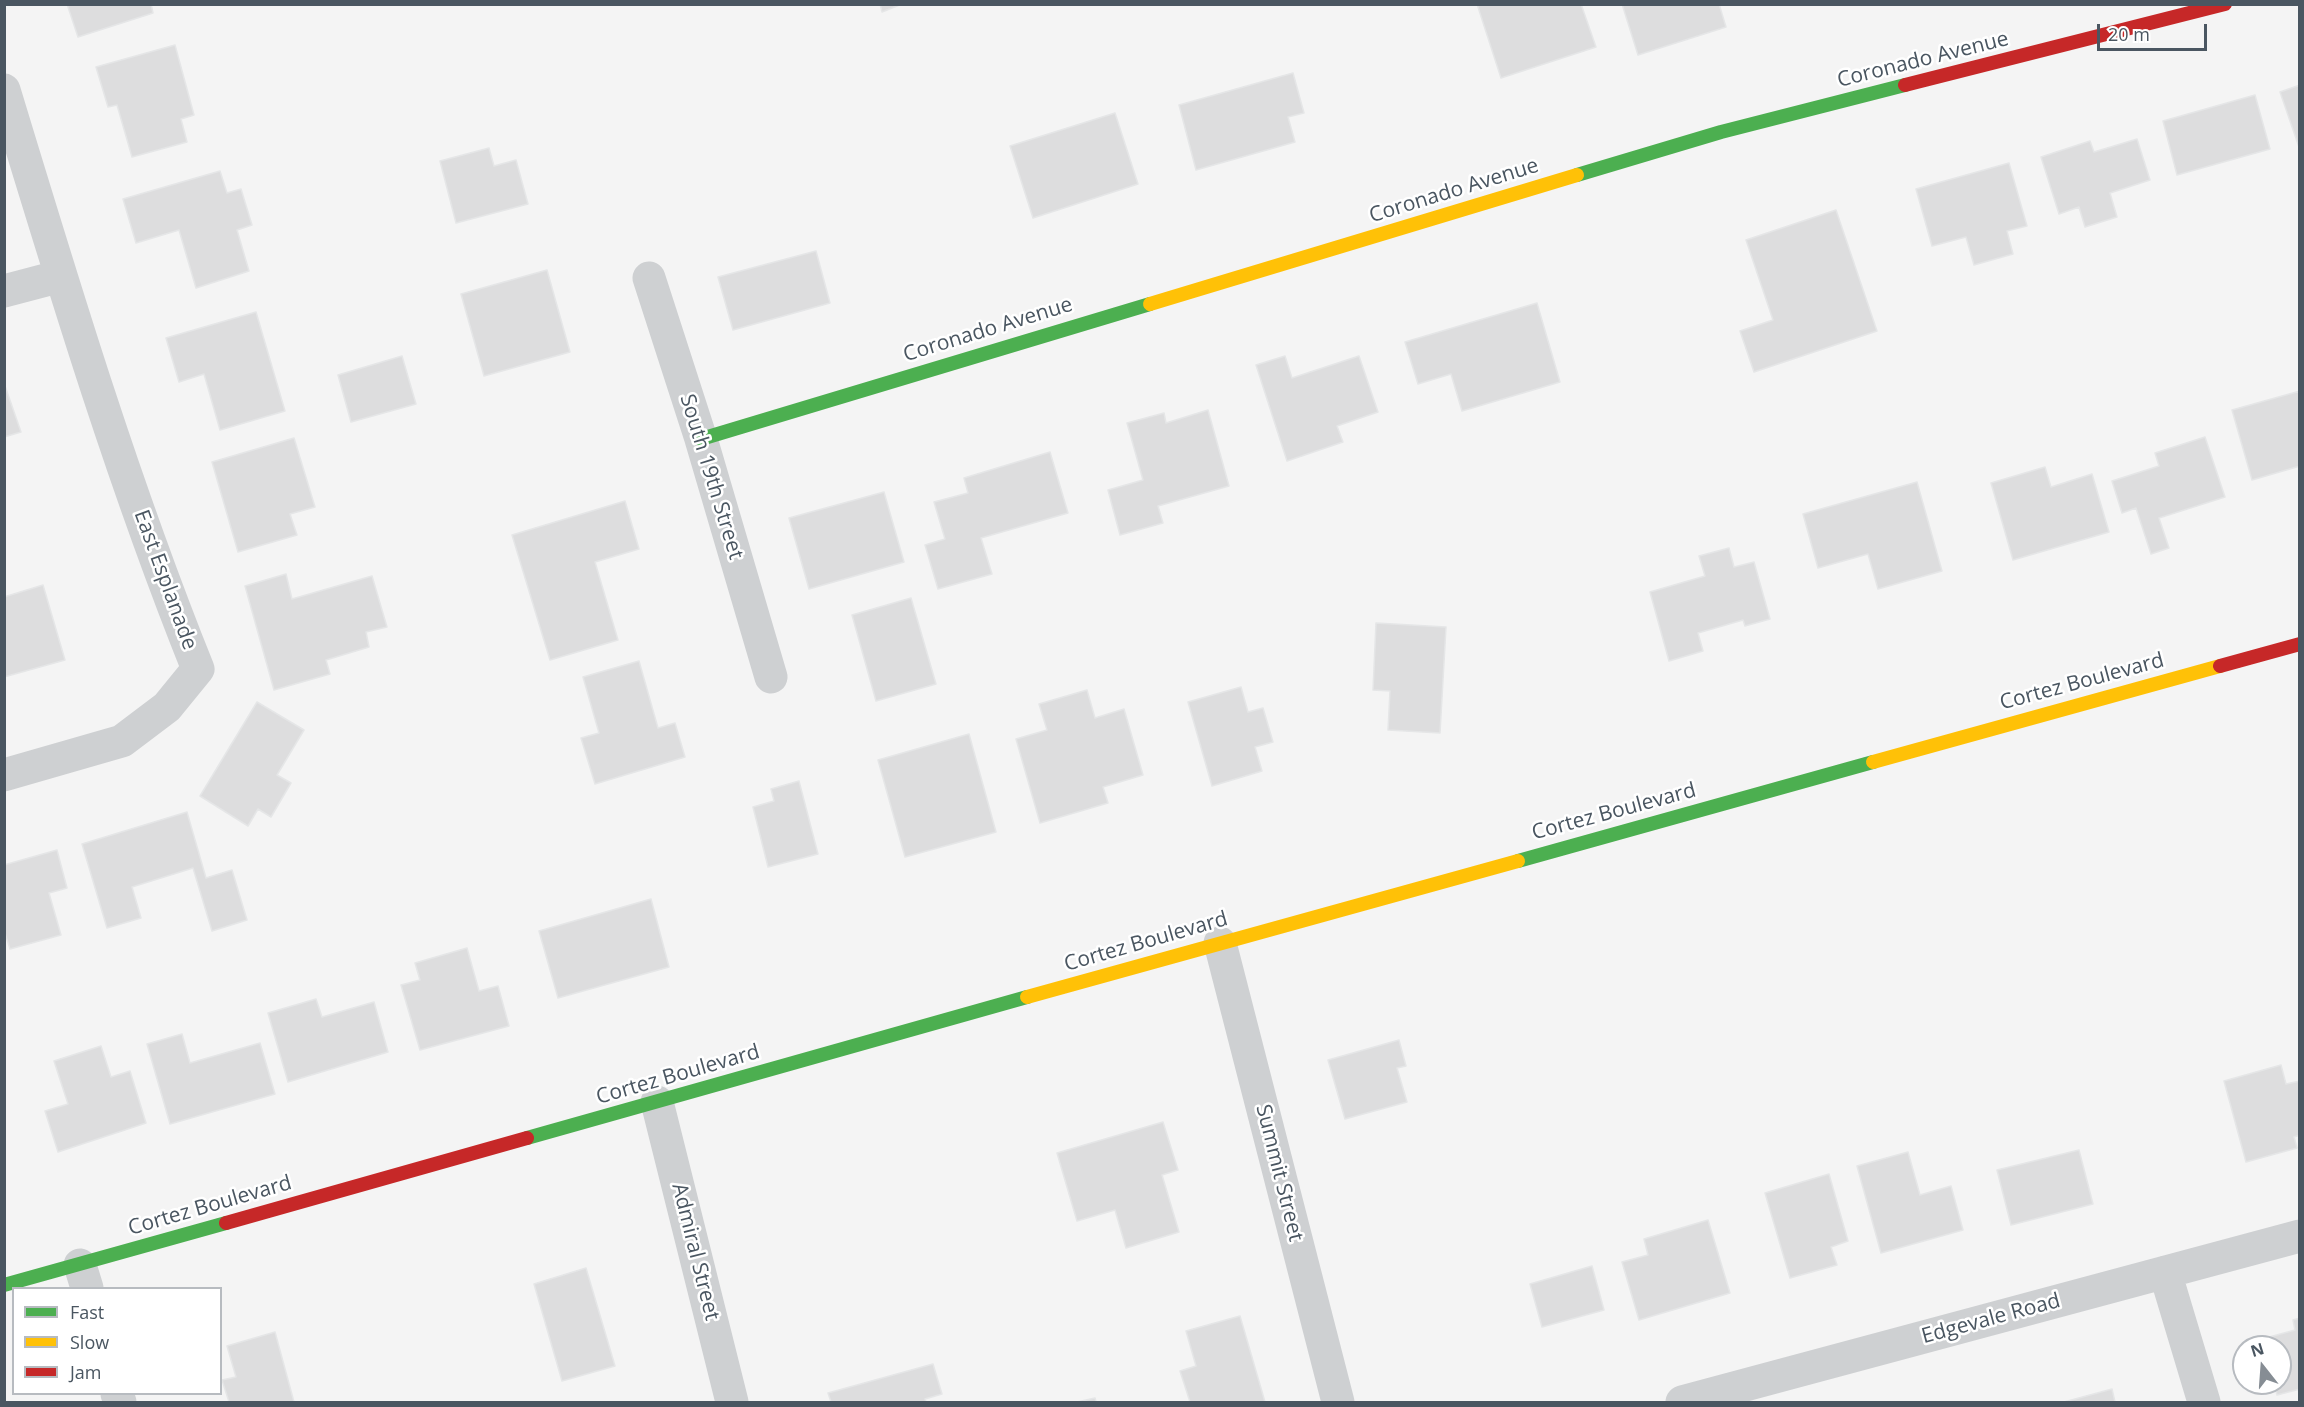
<!DOCTYPE html>
<html>
<head>
<meta charset="utf-8">
<style>
	body { margin:0 }
	#map { position:relative; width:2304px; height:1407px; overflow:hidden; background:#f4f4f4; font-family:"Open Sans",sans-serif }
	canvas { display:block }
	.frame { position:absolute; inset:0; border:6px solid #4a5661; pointer-events:none }
	.legend { position:absolute; left:12px; top:1287px; width:210px; height:108px; box-sizing:border-box; background:#fff; border:2px solid #b7bbc0; margin:0; padding:8px 10px; list-style:none; font-size:18px; color:#4a5661 }
	.legend li { display:flex; align-items:center; gap:12px; height:30px }
	.legend b { width:30px; border:2px solid #b7bbc0 }
	.north { position:absolute; left:2232px; top:1335px; width:60px; height:60px; box-sizing:border-box; background:#fff; border:2px solid #b7bbc0; border-radius:50%; rotate:343deg; font-size:16px; font-weight:700; line-height:24px; text-align:center; color:#4a5661 }
	.north::after { content:''; display:block; margin:auto; width:21px; height:27px; background:#868d94; clip-path:polygon(50% 0,100% 100%,50% 72%,0 100%) }
	.scale { position:absolute; left:2097px; top:24px; width:110px; height:27px; box-sizing:border-box; border:3px solid #4a5661; border-top:0; padding-left:8px; font-size:18px; line-height:21px; white-space:nowrap; color:#4a5661; -webkit-text-stroke:4px #fff; paint-order:stroke }
</style>
</head>
<body>
<div id="map">
<canvas width="2304" height="1407"></canvas>
<div class="frame"></div>
<ul class="legend">
<li><b style="height:8px;background:#4caf50"></b>Fast</li>
<li><b style="height:8px;background:#ffc107"></b>Slow</li>
<li><b style="height:8px;background:#c62828"></b>Jam</li>
</ul>
<div class="north">N</div>
<div class="scale">20 m</div>
</div>
<script>
const ctx = document.querySelector('canvas').getContext('2d');
ctx.lineJoin = 'round';
function fill(path, color) { ctx.fillStyle = color; ctx.fill(path, 'evenodd'); }
function stroke(path, color, width, dash) { ctx.strokeStyle = color; ctx.lineWidth = width; ctx.lineCap = dash ? 'butt' : 'round'; ctx.setLineDash(dash || []); ctx.stroke(path); }
function drawText(font, color, halo, rows, align = 'center') {
  ctx.font = font + ' "Open Sans",sans-serif'; ctx.lineWidth = 5; ctx.setLineDash([]); ctx.textBaseline = 'middle'; ctx.strokeStyle = halo; ctx.fillStyle = color; for (const [text, x, y, turn = 0] of rows) {
    ctx.save(); ctx.translate(x, y); ctx.rotate((+turn || 0) * Math.PI / 180); ctx.textAlign = isNaN(turn) ? turn : align; if (halo) ctx.strokeText(text, 0, 0); ctx.fillText(text, 0, 0); ctx.restore();
  }
}
const building = new Path2D(`
	M67,4H151L153,13L78,37Z
	M880,4H902L882,12Z
	M1477,4H1581L1596,47L1501,78Z
	M1622,4H1719L1726,27L1638,55Z
	M175,45L194,115L181,119L187,142L132,157L117,105L108,107L96,67Z
	M1293,73L1304,113L1288,117L1295,142L1196,170L1179,105Z
	M2300,85V150L2280,92Z
	M2255,95L2270,149L2177,175L2163,121Z
	M1115,113L1138,184L1033,218L1010,146Z
	M2137,139L2150,180L2110,193L2117,217L2085,227L2079,207L2059,214L2041,157L2090,141L2094,152Z
	M489,148L494,166L516,160L528,204L456,223L440,161Z
	M2009,163L2027,226L2007,231L2013,254L1974,265L1966,237L1932,246L1916,189Z
	M220,171L227,193L241,189L252,225L237,230L249,271L196,288L179,230L136,243L123,199Z
	M1836,210L1877,331L1754,372L1740,331L1773,320L1746,240Z
	M816,251L830,303L733,330L718,277Z
	M547,270L570,352L484,376L461,294Z
	M1537,303L1560,382L1462,411L1451,374L1418,384L1405,342Z
	M256,312L285,411L220,430L204,374L179,382L166,338Z
	M402,356L416,404L351,422L338,375Z
	M1285,356L1292,378L1359,356L1378,412L1337,426L1343,442L1287,461L1256,365Z
	M4,383L21,432L4,437Z
	M2300,391V466L2252,480L2232,410Z
	M1208,410L1229,486L1158,506L1163,523L1120,535L1108,490L1143,480L1127,423L1164,413L1166,423Z
	M2205,437L2225,497L2159,518L2169,548L2151,554L2136,508L2122,513L2112,481L2159,466L2155,453Z
	M294,438L315,507L290,514L297,535L238,552L212,462Z
	M1050,452L1068,513L981,538L992,574L938,589L925,545L945,539L934,502L968,493L964,478Z
	M2045,467L2051,487L2092,474L2109,532L2013,560L1991,483Z
	M1917,482L1942,571L1878,589L1868,554L1818,568L1803,514Z
	M884,492L904,562L809,589L789,518Z
	M625,501L639,549L595,562L618,640L550,660L512,535Z
	M1729,548L1734,567L1754,562L1770,619L1745,626L1743,620L1698,633L1703,651L1669,661L1650,592L1705,576L1699,556Z
	M286,574L292,599L372,576L387,627L366,632L369,647L326,660L330,674L274,690L245,586Z
	M43,585L65,660L4,677V597Z
	M911,598L936,684L876,701L852,615Z
	M1376,623L1446,627L1440,733L1388,730L1390,691L1373,690Z
	M639,661L658,728L675,723L685,757L595,784L581,738L599,733L583,677Z
	M1241,687L1248,712L1263,708L1273,742L1255,747L1262,771L1212,786L1188,702Z
	M1087,690L1095,718L1124,709L1143,775L1103,787L1108,803L1040,823L1016,739L1047,730L1039,704Z
	M257,702L304,730L277,775L291,783L271,817L258,809L248,826L200,796Z
	M969,734L996,832L905,857L878,760Z
	M799,781L818,854L768,867L753,807L774,801L771,789Z
	M187,812L206,878L232,870L247,920L212,931L193,868L132,887L141,918L107,928L82,844Z
	M57,850L67,888L49,893L61,935L10,949L4,930V865Z
	M651,899L669,967L558,998L539,931Z
	M467,948L479,991L498,986L509,1026L420,1050L401,985L420,980L415,963Z
	M316,999L322,1017L374,1002L388,1052L288,1082L268,1013Z
	M182,1034L190,1063L260,1043L275,1094L170,1124L147,1044Z
	M1399,1040L1406,1066L1397,1068L1407,1102L1345,1119L1328,1060Z
	M101,1046L111,1077L130,1071L146,1123L58,1152L45,1111L68,1104L54,1061Z
	M2281,1065L2286,1084L2300,1081V1135L2294,1137L2297,1148L2246,1162L2224,1081Z
	M1163,1122L1178,1170L1162,1175L1179,1232L1126,1248L1115,1210L1077,1221L1057,1153Z
	M2079,1150L2093,1204L2011,1225L1997,1170Z
	M1908,1152L1920,1195L1951,1186L1963,1230L1881,1253L1857,1166Z
	M1829,1174L1848,1241L1831,1247L1837,1265L1790,1278L1765,1193Z
	M1708,1220L1730,1293L1639,1320L1622,1262L1648,1255L1644,1239Z
	M1592,1266L1604,1310L1542,1327L1530,1284Z
	M586,1268L615,1366L562,1381L534,1284Z
	M1240,1316L1265,1402H1190L1180,1371L1196,1366L1186,1331Z
	M2300,1318V1389L2277,1395L2274,1383H2280V1347H2264L2262,1339L2295,1330L2293,1320Z
	M275,1332L294,1402H229L222,1380L236,1377L227,1346Z
	M933,1364L942,1394L925,1399L926,1402H831L828,1393Z
	M2112,1389L2115,1402H2064Z
	M1095,1398L1096,1402H1077Z`);
const street = new Path2D(`
	M4,90C63,284 122,480 198,669L167,707L122,741L4,775
	M649,278L701,439L771,677
	M4,291L61,276
	M1220,943L1338,1402
	M657,1102L732,1402
	M80,1265L87,1288
	M2165,1272L2204,1402
	M117,1394L120,1402
	M1682,1402L2300,1236`);
const fast = new Path2D(`
	M1577,175L1721,132L1905,85
	M701,439L1150,304
	M1518,861L1873,762
	M527,1138L1027,997
	M4,1285L226,1223`);
const slow = new Path2D(`
	M1150,304L1577,175
	M1873,762L2220,666
	M1027,997L1518,861`);
const jam = new Path2D(`
	M1905,85L2225,4
	M2220,666L2300,644
	M226,1223L527,1138`);
const streetNames = [
	["Coronado Avenue",1923,60,-14],
	["Coronado Avenue",1454,191,-17],
	["Coronado Avenue",988,330,-17],
	["South 19th Street",711,477,73],
	["East Esplanade",165,580,70],
	["Cortez Boulevard",2082,682,-15],
	["Cortez Boulevard",1614,812,-15],
	["Cortez Boulevard",1146,942,-16],
	["Cortez Boulevard",678,1075,-16],
	["Summit Street",1279,1173,76],
	["Cortez Boulevard",210,1206,-16],
	["Admiral Street",695,1252,76],
	["Edgevale Road",1991,1319,-15]
];
fill(building, '#ddddde');
stroke(building, '#e5e6e7', 1.5);
stroke(street, '#ced0d2', 33);
stroke(fast, '#4caf50', 14);
stroke(slow, '#ffc107', 14);
stroke(jam, '#c62828', 14);
drawText('21px', '#4a5661', '#fff', streetNames);
</script>
</body>
</html>
